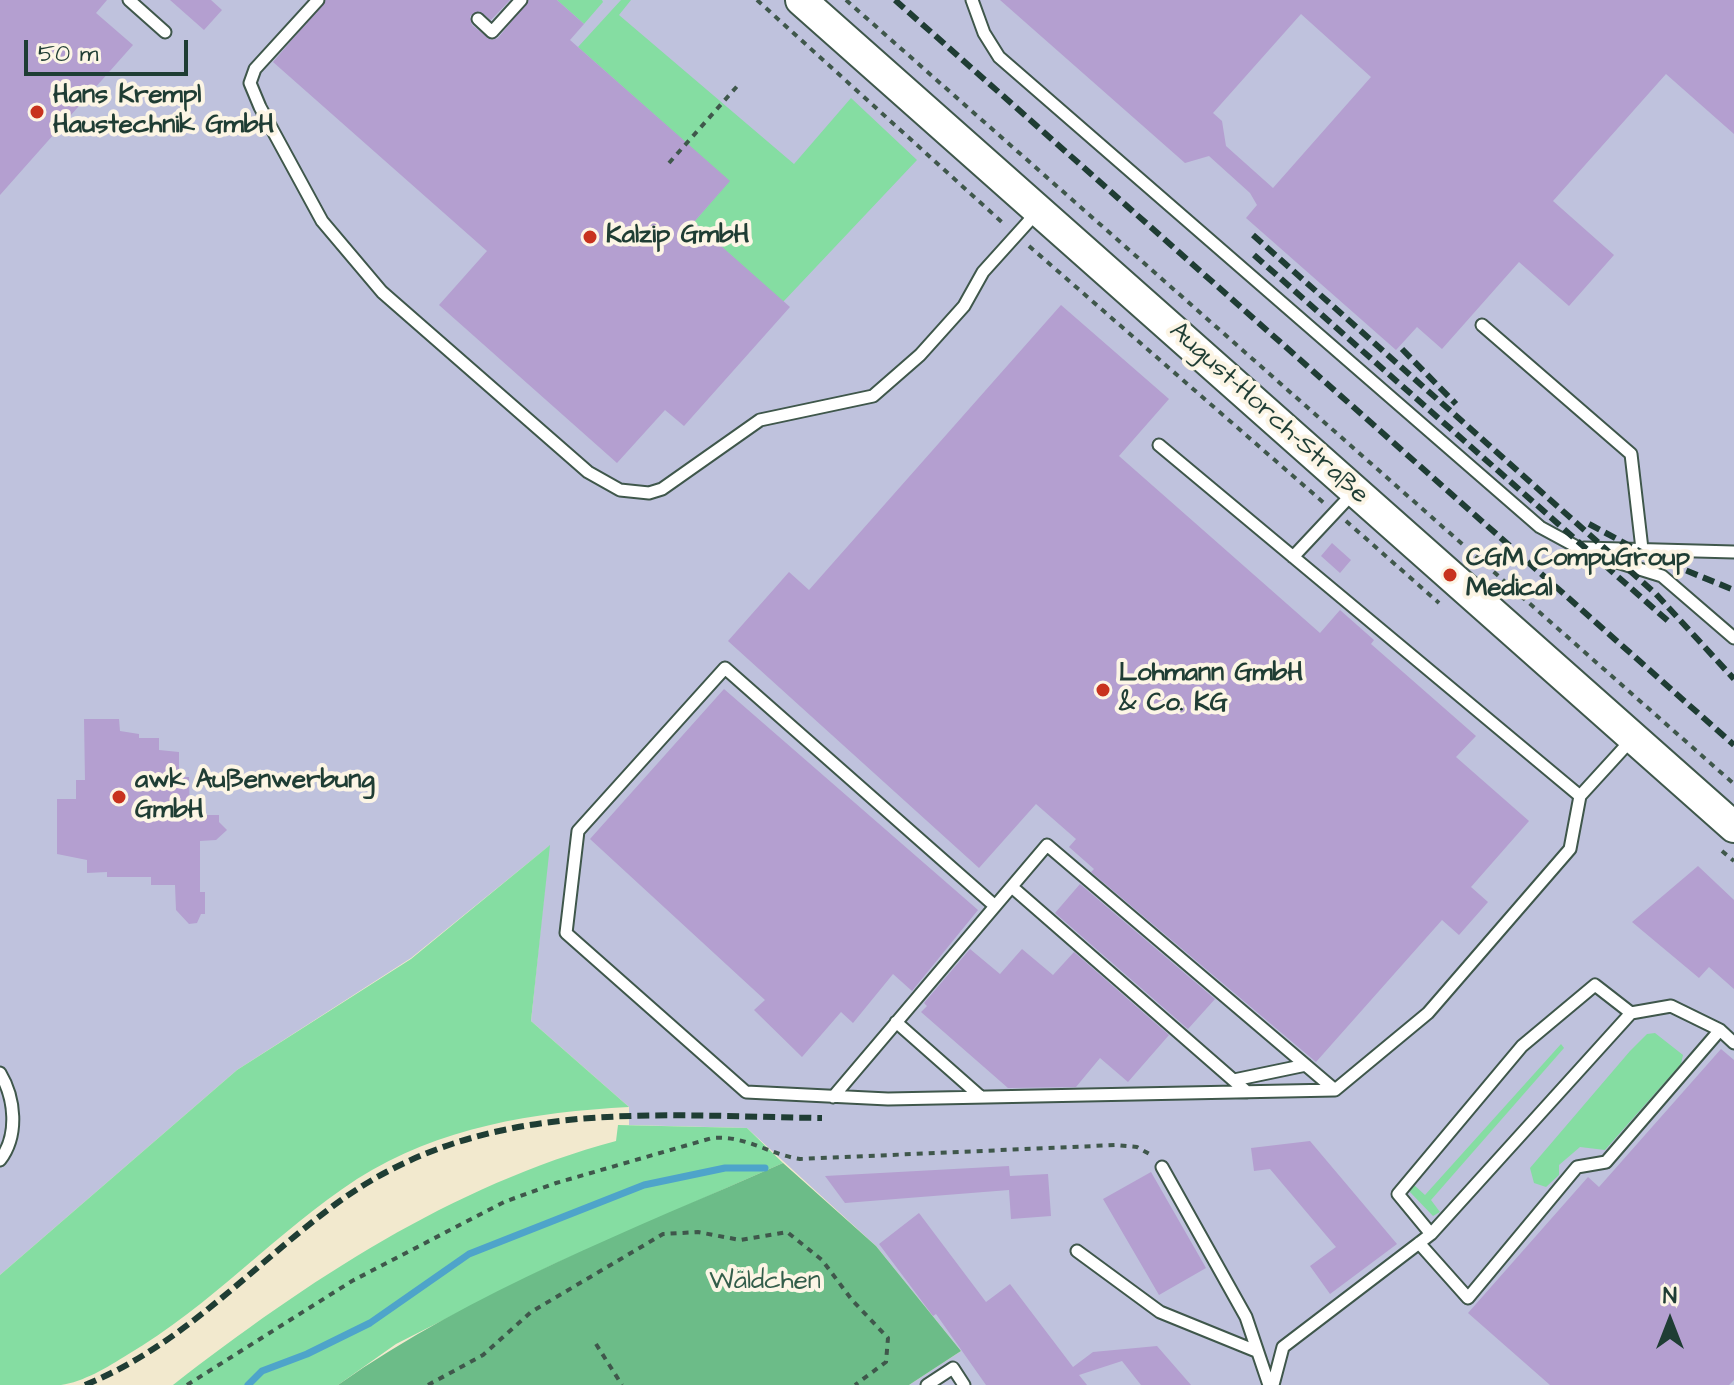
<!DOCTYPE html>
<html>
<head>
<meta charset="utf-8">
<style>
	body { margin:0 }
	#map { position:relative; width:1734px; height:1385px; overflow:hidden; background:#f2e9ce; font-family:"Architects Daughter",sans-serif }
	canvas { display:block }
	.north { position:absolute; left:1630px; top:1281px; width:80px; height:80px; -webkit-text-stroke:6px #fcf5e5; paint-order:stroke; rotate:0deg; font-size:22px; font-weight:700; line-height:32px; text-align:center; color:#1f3d34 }
	.north::after { content:''; display:block; margin:auto; width:28px; height:36px; background:#1f3d34; clip-path:polygon(50% 0,100% 100%,50% 72%,0 100%) }
	.scale { position:absolute; left:24px; top:40px; width:164px; height:36px; box-sizing:border-box; border:4px solid #1f3d34; border-top:0; padding-left:10px; font-size:24px; line-height:28px; white-space:nowrap; color:#1f3d34; -webkit-text-stroke:6px #fcf5e5; paint-order:stroke }
</style>
</head>
<body>
<div id="map">
<canvas width="1734" height="1385"></canvas>
<div class="north">N</div>
<div class="scale">50 m</div>
</div>
<script>
const ctx = document.querySelector('canvas').getContext('2d');
ctx.lineJoin = 'round';
function fill(path, color) { ctx.fillStyle = color; ctx.fill(path, 'evenodd'); }
function stroke(path, color, width, dash) { ctx.strokeStyle = color; ctx.lineWidth = width; ctx.lineCap = dash ? 'butt' : 'round'; ctx.setLineDash(dash || []); ctx.stroke(path); }
function drawText(font, color, halo, rows, align = 'center') {
  ctx.font = font + ' "Architects Daughter",sans-serif'; ctx.lineWidth = 8; ctx.setLineDash([]); ctx.textBaseline = 'middle'; ctx.strokeStyle = halo; ctx.fillStyle = color; for (const [text, x, y, turn = 0] of rows) {
    ctx.save(); ctx.translate(x, y); ctx.rotate((+turn || 0) * Math.PI / 180); ctx.textAlign = isNaN(turn) ? turn : align; if (halo) ctx.strokeText(text, 0, 0); ctx.fillText(text, 0, 0); ctx.restore();
  }
}
const industrial = new Path2D(`
	M0,0H1734V1385H909L961,1351L876,1246L747,1128L629,1125V1107L531,1021L549,846L411,958L237,1070L0,1275Z`);
const green = new Path2D(`
	M557,0H602L603,2L584,24Z
	M621,0H631L619,15L794,164L851,98L917,160L783,302L694,222L729,181L578,47Z
	M550,845L531,1021L629,1107C534,1112 439,1127 357,1179C276,1232 211,1306 127,1355C108,1367 83,1382 61,1385C41,1385 20,1385 0,1385V1275L237,1070L411,959Z
	M1655,1033L1683,1055L1681,1064L1605,1150L1580,1147L1559,1165V1175L1546,1187L1534,1183L1530,1168L1630,1051L1647,1034Z
	M1561,1044L1564,1048L1431,1200L1440,1212L1433,1216L1409,1191L1414,1185L1425,1195Z
	M618,1125L747,1128L783,1163L552,1265L396,1344L338,1385H173C307,1281 452,1185 616,1141Z`);
const forest = new Path2D(`
	M783,1163L876,1246L961,1351L909,1385H338C473,1290 632,1230 783,1163Z`);
const stream = new Path2D(`
	M248,1385L262,1371L307,1354L370,1323L469,1254L644,1185L725,1168H765`);
const building = new Path2D(`
	M0,0H107L96,13L133,45L0,195Z
	M170,0H211L222,10L204,30Z
	M326,0H510L491,20L479,11L470,16L472,25L491,40L498,38L529,0H557L584,24L570,40L730,181L694,222L790,307L684,426L665,410L617,463L439,305L487,251L273,62Z
	M1000,0H1734V134L1666,74L1553,201L1614,255L1569,306L1519,262L1442,349L1417,327L1396,350L1246,218L1257,205L1250,193L1209,156L1185,163ZM1301,14L1371,77L1273,188L1226,146L1222,121L1213,113Z
	M1061,305L1169,399L1119,456L1320,633L1340,610L1374,640L1371,644L1476,736L1456,757L1529,821L1471,887L1488,902L1459,935L1442,920L1316,1062L1091,872L1094,869L1069,847L1076,839L1036,804L979,868L728,641L789,572L809,590Z
	M1332,543L1351,560L1340,573L1321,556Z
	M724,689L978,910L912,991L893,974L853,1023L841,1012L802,1057L754,1010L765,1000L590,839Z
	M84,719H119L120,731L139,734V738H159V750L179,752V777H189L190,815H219V822L227,830L216,840L200,841V892H205V914H201L197,923L189,924L176,910L175,885H151V877H107V872L87,873V860L57,854V799H76V780H85Z
	M1698,866L1734,900V989L1709,967L1699,978L1632,922Z
	M1080,884L1215,999L1188,1029L1055,913Z
	M970,949L1000,974L1022,949L1053,975L1074,952L1169,1035L1128,1082L1100,1058L1076,1087L1008,1088L921,1012L927,1006L924,1003Z
	M1721,1049L1734,1060V1380L1729,1385H1550L1468,1313L1588,1177L1599,1187Z
	M1310,1141L1397,1244L1330,1294L1310,1266L1336,1247L1270,1169L1254,1171L1251,1148Z
	M1009,1166L1010,1176L1048,1174L1051,1216L1011,1219L1009,1190L845,1203L825,1176Z
	M1151,1172L1206,1268L1159,1295L1103,1199Z
	M919,1213L986,1302L1010,1284L1073,1367L1093,1352L1157,1346L1191,1385H1141L1122,1361L1079,1375L1087,1385H986L936,1314L933,1316L879,1244Z`);
const path = new Path2D(`
	M757,0L1004,224
	M846,0L1734,784
	M669,163L740,83
	M1029,246L1324,503
	M1346,521L1439,603
	M1722,851L1734,861
	M596,1344L622,1385
	M187,1385L352,1281L504,1202L556,1183L712,1138C745,1135 768,1154 800,1159L1116,1145L1137,1147L1153,1156
	M428,1385L483,1355L531,1312L663,1234L698,1232L740,1240L787,1232L822,1260L852,1300L888,1338L886,1362L855,1385`);
const lane = new Path2D(`
	M129,0L165,32
	M318,0L255,69L250,83L260,107L322,221L382,292L588,472L620,490L649,493L662,489L760,420L873,396L920,355L964,306L983,272L1038,211
	M972,0L984,33L999,57L1540,527L1588,553L1662,576L1734,638
	M478,19L492,32L521,0
	M1482,325L1631,454L1642,549
	M1159,445L1580,796
	M1584,548L1734,552
	M1293,557L1353,493
	M1012,887L1247,1092
	M995,906L725,668L578,831L566,933L746,1092L888,1099L1335,1090L1428,1013L1570,849L1580,796L1633,738
	M896,1022L981,1097
	M0,1073C15,1098 19,1135 0,1160
	M1234,1080L1306,1065
	M833,1097L1047,845L1335,1090
	M1162,1167L1246,1317L1269,1385
	M1431,1234L1398,1194L1522,1046L1595,985L1631,1013
	M1419,1243L1468,1298L1577,1167L1606,1162L1720,1030
	M1077,1251L1160,1312L1256,1351
	M927,1385L953,1368L964,1385
	M1273,1385L1283,1347L1431,1234L1631,1013L1671,1006L1720,1030L1734,1043`);
const secondary = new Path2D(`
	M801,0L1734,827`);
const rail = new Path2D(`
	M895,0L1734,745
	M1253,235L1656,594L1734,679
	M1254,255L1668,621
	M1402,349L1456,404
	M1589,524L1643,553L1734,590
	M85,1385C183,1345 250,1268 333,1206C480,1096 650,1116 822,1118`);
const markers = [
	[37,112,8,"#c8321e"],
	[590,237,8,"#c8321e"],
	[1450,575,8,"#c8321e"],
	[1103,690,8,"#c8321e"],
	[119,797,8,"#c8321e"]
];
const poiNames = [
	["Hans Krempl",53,97],
	["Haustechnik GmbH",53,127],
	["Kalzip GmbH",606,237],
	["CGM CompuGroup",1466,560],
	["Medical",1466,590],
	["Lohmann GmbH",1119,675],
	["& Co. KG",1119,705],
	["awk Außenwerbung",135,782],
	["GmbH",135,812]
];
const streetNames = [
	["August-Horch-Straße",1268,414,42]
];
const parkNames = [
	["Wäldchen",765,1283]
];
fill(industrial, '#bfc2dd');
fill(green, '#85dda2');
fill(forest, '#6cbc88');
stroke(stream, '#4ea4ca', 7);
fill(building, '#b49fd0');
stroke(lane, '#3f574b', 15);
stroke(secondary, '#3f574b', 34);
stroke(path, '#3f574b', 4, [6, 6]);
stroke(lane, '#fff', 11);
stroke(secondary, '#fff', 30);
stroke(rail, '#1f3d34', 6, [12, 6]);
for (const [x, y, r, color] of markers) { const dot = new Path2D(); dot.arc(x, y, r, 0, 2 * Math.PI); ctx.fillStyle = color; ctx.fill(dot); stroke(dot, '#fcf5e5', 3); }
drawText('bold 26px', '#1f3d34', '#fcf5e5', poiNames, 'left');
drawText('26px', '#1f3d34', '#fcf5e5', streetNames);
drawText('26px', '#335d4a', '#fcf5e5', parkNames);
</script>
</body>
</html>
